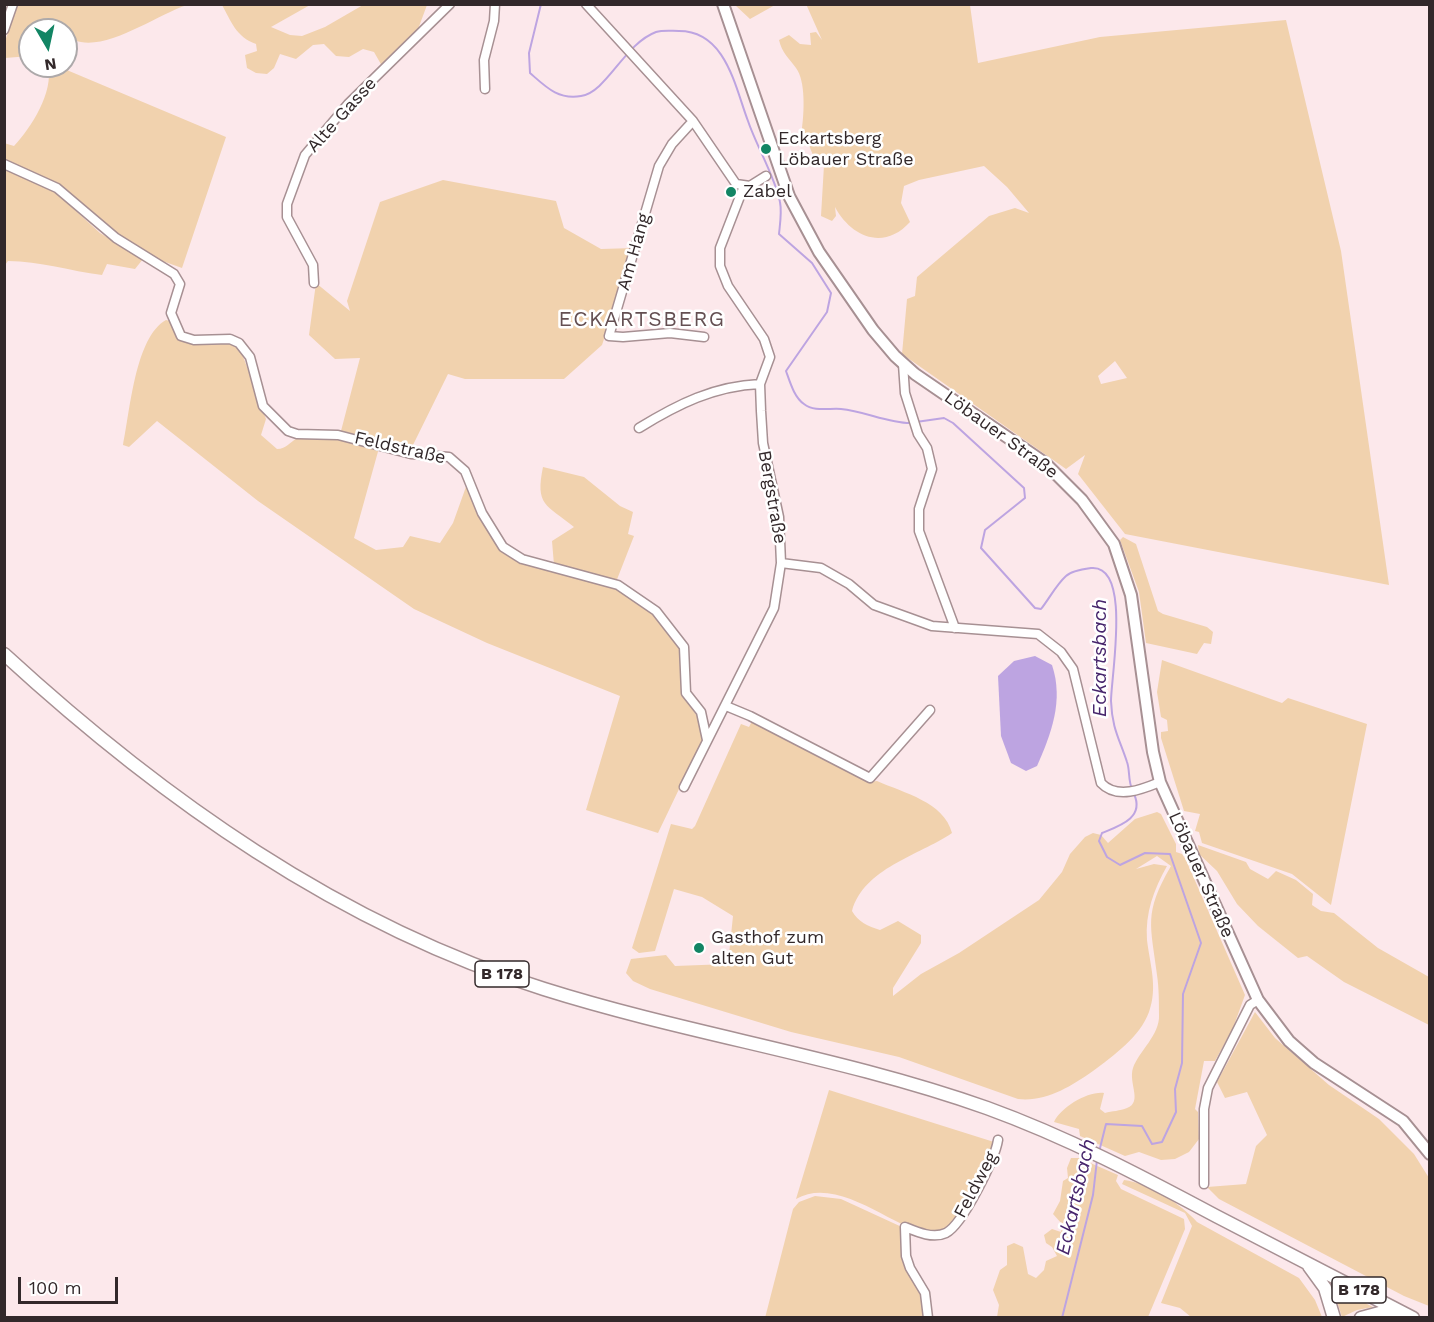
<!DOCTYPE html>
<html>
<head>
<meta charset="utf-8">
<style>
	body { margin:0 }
	#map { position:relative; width:1434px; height:1322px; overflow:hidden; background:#fce8eb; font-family:"Work Sans",sans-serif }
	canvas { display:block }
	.frame { position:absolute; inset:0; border:6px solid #32282a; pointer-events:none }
	.north { position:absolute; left:18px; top:18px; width:60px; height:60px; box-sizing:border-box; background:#fff; border:2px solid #ada9aa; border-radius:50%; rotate:171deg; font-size:16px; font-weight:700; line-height:24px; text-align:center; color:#32282a }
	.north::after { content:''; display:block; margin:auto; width:21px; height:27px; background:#128564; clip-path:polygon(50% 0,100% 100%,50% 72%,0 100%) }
	.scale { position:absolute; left:18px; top:1277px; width:100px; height:27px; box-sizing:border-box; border:3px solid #32282a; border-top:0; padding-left:8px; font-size:18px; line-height:21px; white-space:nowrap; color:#32282a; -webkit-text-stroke:4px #fff; paint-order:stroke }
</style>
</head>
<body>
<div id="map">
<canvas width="1434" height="1322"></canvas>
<div class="frame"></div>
<div class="north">N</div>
<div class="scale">100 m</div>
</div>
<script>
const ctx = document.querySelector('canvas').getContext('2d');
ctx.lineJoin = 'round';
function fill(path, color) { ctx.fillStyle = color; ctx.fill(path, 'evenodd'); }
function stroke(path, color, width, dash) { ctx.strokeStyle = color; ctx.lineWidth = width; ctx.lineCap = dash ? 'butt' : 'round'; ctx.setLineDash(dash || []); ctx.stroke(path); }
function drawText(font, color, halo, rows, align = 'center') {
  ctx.font = font + ' "Work Sans",sans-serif'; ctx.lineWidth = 5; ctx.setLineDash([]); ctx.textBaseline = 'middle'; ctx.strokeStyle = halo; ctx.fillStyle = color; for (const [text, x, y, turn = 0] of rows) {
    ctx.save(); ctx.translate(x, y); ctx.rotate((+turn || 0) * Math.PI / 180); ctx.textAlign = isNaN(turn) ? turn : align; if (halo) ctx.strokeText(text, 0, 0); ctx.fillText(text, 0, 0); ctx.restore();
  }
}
const green = new Path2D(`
	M806,4L970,5L978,63L1100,37L1286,20L1341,251L1389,585L1125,534L1078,474L1085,455L1066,469L902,354L907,299L915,296L917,277L989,216L1015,208L1029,213L1007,187L984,166L919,180L904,186L901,203L910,222C884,251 851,237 835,207L836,216L832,221L821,216L824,165H817L802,128C804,114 806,81 796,68C789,58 782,53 779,40L789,35L800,44L811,45L810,33L816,32L822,40ZM1115,361L1127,378L1101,384L1098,376Z
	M18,5V4L187,5C156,15 105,53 74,40L73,35L66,38V30H30V56L5,58V41Z
	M222,5H310L271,27L290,35L302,36L325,27L363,5H427L417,32L382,66L374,52L363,49L349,57L336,56L324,44L313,45L296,59L280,54L274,68L267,74L256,73L247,68L245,55L257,51L256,44C236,37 231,21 222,5Z
	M735,5H775L750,19Z
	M48,66L62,68L226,137L182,268L154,258L124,240L81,203L5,161L4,143L14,146C31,128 54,92 48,66Z
	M5,167L53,190L100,233L143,259L135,269L107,264L102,275C70,271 40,261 8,261L5,265Z
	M443,180L556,201L564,228L601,249L634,248L602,345L564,379H465L448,374L412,447L341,431L360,358L335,359L309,335L316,283L350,311L347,301L380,202Z
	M166,320L170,321L177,337L227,343L240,348L266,419L261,435L277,449C287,449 289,442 298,438C317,431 360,443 379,448L354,538L376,550L403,547L410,536L440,543L453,523L467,484L514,558L614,588L627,595L651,610L681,647L682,694L699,719L703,739L658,833L586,810L620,696L487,643L414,609L258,501L157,421L129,447L123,445C130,412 135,337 166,320Z
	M543,467L584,477L620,506L633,512L628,534L634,536L616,582L554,565L552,541L574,527C546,504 535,506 543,467Z
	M1123,537L1136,544L1158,611L1163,614L1207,627L1213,632L1211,644L1204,643L1197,654L1146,643L1139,592L1120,540Z
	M1162,660L1282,703L1288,698L1367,724L1331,905L1292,874L1202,843L1199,832L1195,831L1200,814L1184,811L1161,738V732L1168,731L1167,720L1161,717L1157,692Z
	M752,721L870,782L877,781C904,793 944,802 952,833C918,856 864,868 852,911C858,922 868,926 880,930L898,921L921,935V943L893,988V996L921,974L959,953L1039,900L1062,872L1070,854L1085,837L1093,833L1101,835L1108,843L1135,819L1157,812L1161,814L1176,844V852L1182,854L1186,860L1245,995L1233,1028L1215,1061H1204L1195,1109L1198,1112L1199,1139L1189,1152L1175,1159L1161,1160L1139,1152L1125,1156L1080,1136L1079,1129L1054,1122C1061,1107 1088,1091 1104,1093L1100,1109L1105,1113C1112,1111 1120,1111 1127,1108C1143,1102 1128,1083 1133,1068C1139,1051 1160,1035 1159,1015C1159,1004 1159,988 1157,975C1151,925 1143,914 1171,866L1157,856L1136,869L1154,864L1167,866C1154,889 1145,913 1147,940C1150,965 1158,987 1149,1012C1140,1037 1113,1056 1093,1071C1070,1087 1046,1102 1018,1099L899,1057L791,1032L650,989L633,981L626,973L631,959L666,955L675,966L728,964L733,916L702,897L674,889L655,951L639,953L632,948L671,824L692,829L695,826L741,724L749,727Z
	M1198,845L1246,862L1250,869L1268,879L1276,871L1296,880L1313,894L1312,905L1321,911L1334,913L1378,948L1429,977V1025L1344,982L1307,956L1298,958L1258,926L1237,904L1217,871L1199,854Z
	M1255,1012L1275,1038L1329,1085L1379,1119L1414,1154L1429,1178V1306L1404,1296L1219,1199L1207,1187L1246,1184L1256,1146L1267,1135L1247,1092L1225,1098L1217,1082Z
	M829,1090L994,1142L995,1146C983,1169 966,1218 942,1231C912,1248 845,1171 796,1199Z
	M1071,1158H1079L1118,1175L1116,1181L1121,1189L1184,1219L1185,1229L1148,1317H997L999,1305L993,1290L1000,1270L1007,1265V1246L1014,1243L1023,1247L1028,1274L1036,1278L1044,1270L1046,1261L1057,1256L1052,1247L1046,1243L1044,1235L1052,1229L1061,1232L1062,1224L1053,1214L1060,1201L1063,1181L1068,1178L1067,1168Z
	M1124,1180C1149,1183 1181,1204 1197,1222L1299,1278L1315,1300L1322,1317H1191L1180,1308L1161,1303L1192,1226L1185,1213L1122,1184Z
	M815,1196L841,1199L904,1228L905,1254L922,1290L926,1317L765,1318L793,1209L799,1202Z
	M1332,1286L1373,1307L1357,1310L1342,1317Z`);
const water = new Path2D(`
	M1035,656L1052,665C1064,701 1051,734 1037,766L1026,771L1011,763L1001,736L998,676L1014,661Z`);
const stream = new Path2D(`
	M541,4L529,53L530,73C546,87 558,100 581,96C607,92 624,44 656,32C663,30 671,31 679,31C726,31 735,87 748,121C756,145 776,179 780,202C782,212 780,224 779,234L812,263L831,293L827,312L786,371C790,382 794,397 804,404C814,412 829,408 841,409C864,411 888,423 910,423
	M916,422L944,418L953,423L1024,488L1025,498L985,530L981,548L1035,608L1041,609C1049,599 1056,585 1066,576C1071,571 1084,569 1091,568C1132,564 1111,676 1111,701C1112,728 1119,738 1127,762C1130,770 1128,780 1132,789
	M1099,1152L1106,1124L1142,1126L1152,1144L1162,1142L1176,1112L1175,1089L1182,1063L1183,994L1201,943L1170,854L1145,853L1120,865L1107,857L1099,841L1102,833C1119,826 1145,818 1134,794
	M1062,1318L1093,1195L1097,1160`);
const minor = new Path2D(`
	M586,4L693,121L736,184L750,186L766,176
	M4,30L13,4
	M485,89L484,60L494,21L495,4
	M693,121L672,144L659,166L609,336L623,337L670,333L704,337
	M4,164L57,188L116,238L174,274L180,284L171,313L181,336L194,340L230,339L239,343L250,357L263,406L288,431L297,434L338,435L411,454L449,457L465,471L482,513L503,547L522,559L618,585L656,611L684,647L686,693L701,712L707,740
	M314,283L313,265L287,217V204L305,155L348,104L450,4
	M903,364L905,393L918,434L927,448L932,469L919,509V531L955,628
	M639,428C678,404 714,386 760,384
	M781,563L821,568L849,584L874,605L932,626L1038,634L1061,652L1073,669L1101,783C1117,800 1143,789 1160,782
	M726,706L750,716L870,778L930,710
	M684,787L774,608L781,563L779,517L763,443L761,411L760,384L770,357L764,339L728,286L720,266V248L744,186
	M1204,1184V1109L1208,1088L1250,1005L1258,1000
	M928,1318L925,1293L910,1268L906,1256L905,1227C917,1232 933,1239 946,1233C963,1224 995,1159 998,1140`);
const major = new Path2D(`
	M723,4L789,196L819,252L873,330L895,356L915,374L1045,463L1082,500L1114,544L1131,595L1153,752L1160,782L1258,1000L1289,1041L1314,1063L1403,1121L1430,1154`);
const highway = new Path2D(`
	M4,654C161,798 339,925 544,989C690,1035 843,1057 987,1108C1067,1137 1141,1176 1216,1216C1281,1250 1347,1284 1413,1318
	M1309,1266L1325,1288L1334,1318
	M1361,1318L1383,1312L1398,1316`);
const markers = [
	[766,149,6,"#128564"],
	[731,192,6,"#128564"],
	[699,948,6,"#128564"]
];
const shields = [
	[502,974,54],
	[1359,1290,54]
];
const shieldNames = [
	["B 178",502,974],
	["B 178",1359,1290]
];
const streetNames = [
	["Alte Gasse",342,115,-48],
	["Am Hang",634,252,-74],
	["Löbauer Straße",1001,435,36],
	["Feldstraße",400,448,13],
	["Bergstraße",772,497,80],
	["Löbauer Straße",1201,875,66],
	["Feldweg",976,1185,-62]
];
const poiNames = [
	["Eckartsberg",778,139],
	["Löbauer Straße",778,160],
	["Zabel",743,192],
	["Gasthof zum",711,938],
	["alten Gut",711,959]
];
const waterNames = [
	["Eckartsbach",1100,658,-90],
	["Eckartsbach",1076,1197,-77]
];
const quarterNames = [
	["ECKARTSBERG",642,320]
];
fill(green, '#f1d2ae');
fill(water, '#bda4e1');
stroke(stream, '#bda4e1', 2);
stroke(minor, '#a79093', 11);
stroke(major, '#a79093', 14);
stroke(highway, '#a79093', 15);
stroke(minor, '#fff', 8);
stroke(major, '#fff', 10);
stroke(highway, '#fff', 12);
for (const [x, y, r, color] of markers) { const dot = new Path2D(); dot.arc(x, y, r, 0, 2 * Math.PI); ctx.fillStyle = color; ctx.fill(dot); stroke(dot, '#fff', 2); }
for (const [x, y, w] of shields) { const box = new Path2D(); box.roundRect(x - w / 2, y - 13, w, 26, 4.5); ctx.fillStyle = '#fff'; ctx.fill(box); stroke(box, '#32282a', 1.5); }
drawText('bold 16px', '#32282a', null, shieldNames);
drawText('18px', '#32282a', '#fff', streetNames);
drawText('18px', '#32282a', '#fff', poiNames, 'left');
drawText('italic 20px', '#47256c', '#fff', waterNames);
ctx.letterSpacing = '1.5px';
drawText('21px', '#644f52', '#fff', quarterNames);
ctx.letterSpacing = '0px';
</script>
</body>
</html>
